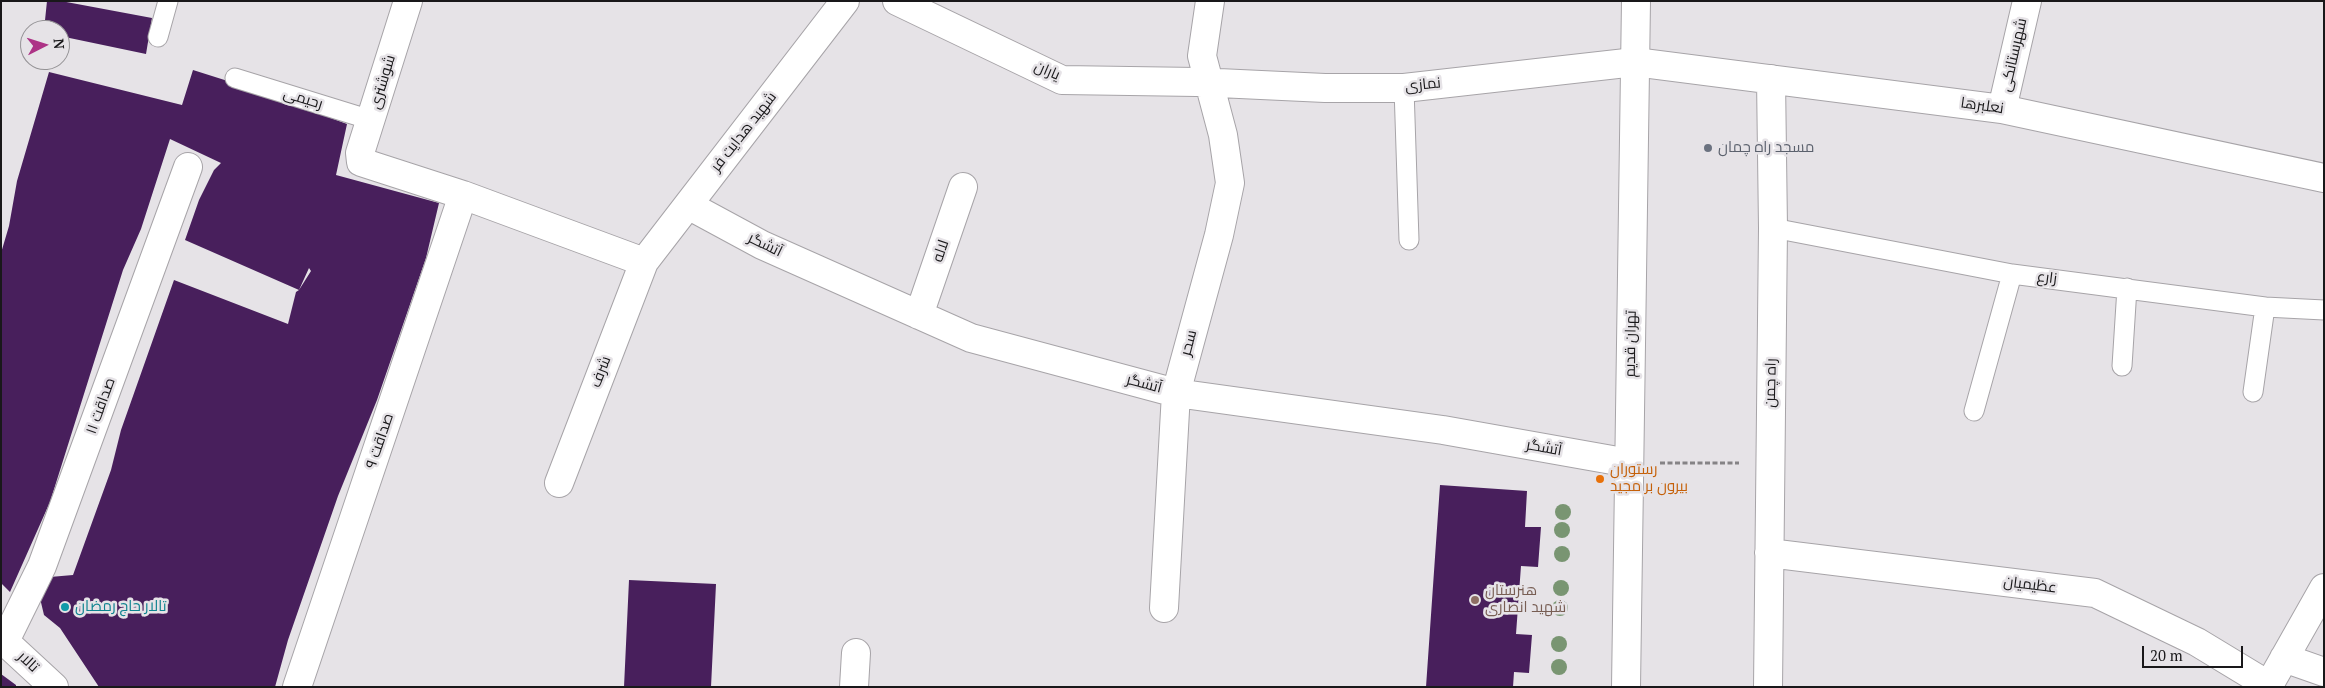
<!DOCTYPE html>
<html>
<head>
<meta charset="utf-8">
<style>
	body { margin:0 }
	#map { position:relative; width:2325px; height:688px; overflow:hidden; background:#e6e3e7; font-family:"PT Serif",serif }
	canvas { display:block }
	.frame { position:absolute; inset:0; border:2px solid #19181a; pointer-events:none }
	.north { position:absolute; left:20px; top:20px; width:50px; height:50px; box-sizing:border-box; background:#e6e3e7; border:1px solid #949295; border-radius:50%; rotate:85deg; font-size:14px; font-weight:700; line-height:20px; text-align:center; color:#19181a }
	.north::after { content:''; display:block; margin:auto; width:18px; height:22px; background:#ad3386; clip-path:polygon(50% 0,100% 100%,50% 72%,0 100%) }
	.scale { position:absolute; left:2142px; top:646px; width:101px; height:22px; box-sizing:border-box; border:2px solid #19181a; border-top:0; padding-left:6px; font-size:15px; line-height:18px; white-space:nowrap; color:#19181a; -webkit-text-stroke:4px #e6e3e7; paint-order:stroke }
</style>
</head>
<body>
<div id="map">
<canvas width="2325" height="688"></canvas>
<div class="frame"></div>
<div class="north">N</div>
<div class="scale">20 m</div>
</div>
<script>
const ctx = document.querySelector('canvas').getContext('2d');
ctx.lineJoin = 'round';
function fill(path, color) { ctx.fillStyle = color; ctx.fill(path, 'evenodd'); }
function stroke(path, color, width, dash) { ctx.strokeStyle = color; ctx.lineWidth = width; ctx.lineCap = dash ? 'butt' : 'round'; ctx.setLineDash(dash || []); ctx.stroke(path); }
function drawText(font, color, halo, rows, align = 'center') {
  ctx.font = font + ' "PT Serif",Cairo,serif'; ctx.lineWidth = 5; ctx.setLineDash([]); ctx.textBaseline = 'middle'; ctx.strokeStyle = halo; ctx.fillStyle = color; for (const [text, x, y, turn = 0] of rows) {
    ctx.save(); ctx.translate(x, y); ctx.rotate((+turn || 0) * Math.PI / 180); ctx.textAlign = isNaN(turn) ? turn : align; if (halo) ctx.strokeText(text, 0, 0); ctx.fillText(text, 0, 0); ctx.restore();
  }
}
const building = new Path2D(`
	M47,1H61L152,18L146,54L60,36V30H44Z
	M193,70L253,89L347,124L336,175L439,203L426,258L377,400L338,496L288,640L275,687H99L60,628L44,615L39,594L50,577L73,575L111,470L121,430L174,280L288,324L296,292L299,290L185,240L199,200L214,170L221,163L170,139L141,229L123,270L50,502L10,592L1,583V253L9,226L17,181L49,72L182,105ZM309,268L311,271L299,290Z
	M1440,485L1527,491L1525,527H1541L1538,567L1521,566L1516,634L1532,635L1529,673L1514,672L1513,687H1426Z
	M629,580L716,584L711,687H624Z
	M1,674L16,685V687H1Z`);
const path = new Path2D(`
	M1660,463H1739`);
const service = new Path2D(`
	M158,37L168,1
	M235,78L371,120
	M1404,88L1409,240
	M1773,228L2012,274L2265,307L2324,310
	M2122,366L2127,288
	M2253,392L2265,307
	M1974,411L2012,274`);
const minor = new Path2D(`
	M408,1L360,153L361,162L463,195L644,262
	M897,1L1062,80L1197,82L1325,88H1404L1635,62L2002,109L2324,178
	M2002,109L2027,1
	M688,205L762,245L971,338L1176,393L1443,430L1629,463
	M919,315L963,187
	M559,483L644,262L845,1
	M1769,553L2095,593L2197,642L2268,685
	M1164,608L1176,393L1219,235L1230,183L1223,135L1202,56L1210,1
	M5,641L42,566L188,167
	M2284,658L2324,672
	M297,687L463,195
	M854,687L856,653
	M1768,687L1773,228L1771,79
	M2268,687L2324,588`);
const tertiary = new Path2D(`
	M1,638L54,687`);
const secondary = new Path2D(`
	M1626,687L1636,1`);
const trees = [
	[1563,512],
	[1562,530],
	[1562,554],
	[1561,588],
	[1560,608],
	[1559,644],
	[1559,667]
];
const markers = [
	[1708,148,5,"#6b7280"],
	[1600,479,5,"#e8710a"],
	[1475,600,5,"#8d6e63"],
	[65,607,5,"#0f9aa8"]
];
const streetNames = [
	["شهرستانکی",2014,55,-77],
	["یاران",1047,71,23],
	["شوشتری",383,82,-73],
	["نمازی",1423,85,-6],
	["رحیمی",303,99,17],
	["نعلبرها",1982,106,8],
	["شهید هدایت فر",744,132,-52],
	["آتشگر",765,245,26],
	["لاله",941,251,-71],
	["زارع",2047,278,7],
	["سحر",1189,343,-75],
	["تهران قدیم",1631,344,-89],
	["شرف",601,372,-69],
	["راه چمن",1771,383,-89],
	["آتشگر",1144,384,15],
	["صداقت ۱۱",101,406,-70],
	["صداقت ۹",380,441,-71],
	["آتشگر",1544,448,10],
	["عظیمیان",2030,585,7],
	["تالار",28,662,43]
];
const worshipNames = [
	["مسجد راه چمان",1718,148]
];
const foodNames = [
	["رستوران",1610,470],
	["بیرون بر مجید",1610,487]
];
const educationNames = [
	["هنرستان",1485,591],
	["شهید انصاری",1485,608]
];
const cultureNames = [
	["تالار حاج رمضان",75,607]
];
fill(building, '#481f5c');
stroke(service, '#a7a4a8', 21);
stroke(minor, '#a7a4a8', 30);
stroke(tertiary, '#a7a4a8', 30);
stroke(secondary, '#a7a4a8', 30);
stroke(path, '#858386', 3, [5, 2.5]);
stroke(service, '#fff', 19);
stroke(minor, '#fff', 28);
stroke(tertiary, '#fff', 28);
stroke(secondary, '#fff', 28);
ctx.fillStyle = '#799572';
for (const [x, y] of trees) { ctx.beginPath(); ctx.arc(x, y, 8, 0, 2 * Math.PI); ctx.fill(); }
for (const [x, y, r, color] of markers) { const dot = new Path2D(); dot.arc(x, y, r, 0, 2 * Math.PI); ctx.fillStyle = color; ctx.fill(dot); stroke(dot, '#e6e3e7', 2); }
drawText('15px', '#19181a', '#e6e3e7', streetNames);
drawText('15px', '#5b616d', '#e6e3e7', worshipNames, 'left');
drawText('15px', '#c56008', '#e6e3e7', foodNames, 'left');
drawText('15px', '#785e54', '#e6e3e7', educationNames, 'left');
drawText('15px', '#0d838f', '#e6e3e7', cultureNames, 'left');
</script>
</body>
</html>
